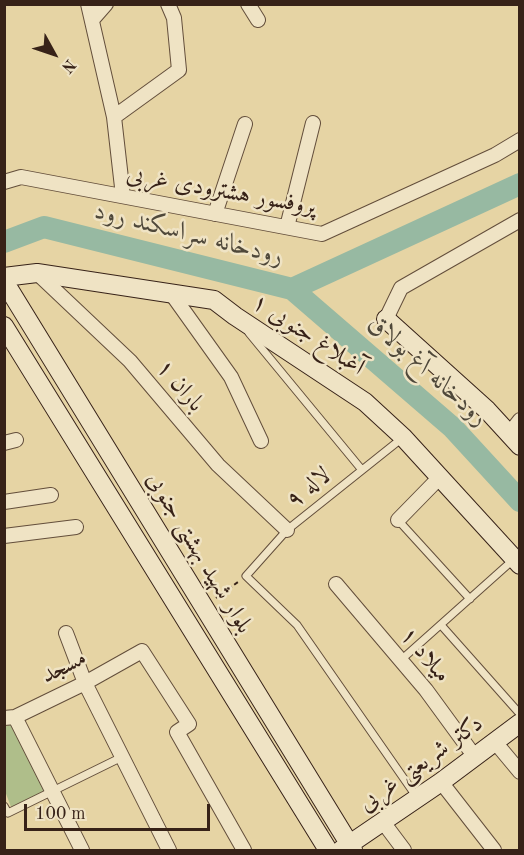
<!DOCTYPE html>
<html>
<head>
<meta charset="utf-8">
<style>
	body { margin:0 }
	#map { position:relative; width:524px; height:855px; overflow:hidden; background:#e6d4a4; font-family:"Old Standard TT",serif }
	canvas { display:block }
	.frame { position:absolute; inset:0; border:6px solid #372218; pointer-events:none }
	.north { position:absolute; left:24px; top:24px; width:60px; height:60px; -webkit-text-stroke:4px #efe3c4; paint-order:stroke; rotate:130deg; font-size:16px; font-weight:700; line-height:24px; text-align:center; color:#372218 }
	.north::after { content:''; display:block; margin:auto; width:21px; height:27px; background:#372218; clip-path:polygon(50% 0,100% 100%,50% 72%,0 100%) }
	.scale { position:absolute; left:24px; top:804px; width:186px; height:27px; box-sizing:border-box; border:3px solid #372218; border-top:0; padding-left:8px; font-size:18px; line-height:21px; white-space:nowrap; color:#372218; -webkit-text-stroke:4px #efe3c4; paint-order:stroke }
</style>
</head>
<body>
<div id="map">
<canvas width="524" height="855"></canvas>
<div class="frame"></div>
<div class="north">N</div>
<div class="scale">100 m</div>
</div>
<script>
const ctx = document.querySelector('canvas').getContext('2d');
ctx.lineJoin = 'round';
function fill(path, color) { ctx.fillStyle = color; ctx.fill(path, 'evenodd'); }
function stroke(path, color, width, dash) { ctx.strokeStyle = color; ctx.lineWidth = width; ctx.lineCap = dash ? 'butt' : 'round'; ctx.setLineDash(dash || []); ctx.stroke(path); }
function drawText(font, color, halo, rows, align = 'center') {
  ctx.font = font + ' "Old Standard TT",Amiri,serif'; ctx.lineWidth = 5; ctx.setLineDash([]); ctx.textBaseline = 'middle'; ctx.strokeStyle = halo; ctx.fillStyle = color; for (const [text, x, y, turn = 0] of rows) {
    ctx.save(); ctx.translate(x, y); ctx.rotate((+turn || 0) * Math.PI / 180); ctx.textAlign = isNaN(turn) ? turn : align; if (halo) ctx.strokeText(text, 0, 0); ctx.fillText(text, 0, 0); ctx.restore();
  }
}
const green = new Path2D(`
	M13,722L47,792L11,807L5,791V727Z`);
const river = new Path2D(`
	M4,242L44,227L292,289L520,184
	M292,289L453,428L520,501`);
const path = new Path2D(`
	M216,598L238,582`);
const lane = new Path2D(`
	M249,333L362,470
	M401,439L287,530L246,576L297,625L416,796
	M398,520L470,599
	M441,625L520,714
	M401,660L513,560
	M4,806L8,813L122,757`);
const street = new Path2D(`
	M88,4L114,117L123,196
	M248,4L258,20
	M92,20L106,4
	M114,117L179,70L174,18L168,4
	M4,182L21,177L322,234L495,155L520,140
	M215,214L245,124
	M287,227L313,123
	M37,273L130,361L218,465L287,530
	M171,293L231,377L261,441
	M386,319L401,288L520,220
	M509,434L520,420
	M4,443L16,440
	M4,502L51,495
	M398,520L440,477
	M4,536L76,527
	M336,584L426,690L475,757
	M66,633L85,683L169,850
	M15,717L82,850
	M4,718L15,717L85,683L142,651L189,724L177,732L244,850
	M495,742L520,772
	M441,782L494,850
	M383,822L404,850`);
const secondary = new Path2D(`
	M4,277L37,273L214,300L235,316L365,402L403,437L520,565
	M4,281L353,850
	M386,319L487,410L520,446
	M4,326L328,850
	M341,850L441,782L520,723`);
const streetNames = [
	["پروفسور هشترودی غربی",221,191,10],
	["آغبلاغ جنوبی ۱",308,335,33],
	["باران ۱",180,386,50],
	["لاله ۹",309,488,-39],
	["بلوار شهید بهشتی جنوبی",199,553,59],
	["میلاد ۱",425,655,50],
	["مسجد",64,667,-27],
	["دکتر شریعتی غربی",421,764,-36]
];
const waterNames = [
	["رودخانه سراسکند رود",189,234,14],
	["رودخانه آغ بولاق",428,371,42]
];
fill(green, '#afbe8a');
stroke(river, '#97b9a2', 22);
stroke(lane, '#634e3b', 9);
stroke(street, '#634e3b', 16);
stroke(secondary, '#372218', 20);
stroke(path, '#372218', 2, [4.5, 3]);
stroke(lane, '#efe3c4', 7);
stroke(street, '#efe3c4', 14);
stroke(secondary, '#efe3c4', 18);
drawText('24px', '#372218', '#efe3c4', streetNames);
drawText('italic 26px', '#4f483a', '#efe3c4', waterNames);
</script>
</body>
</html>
